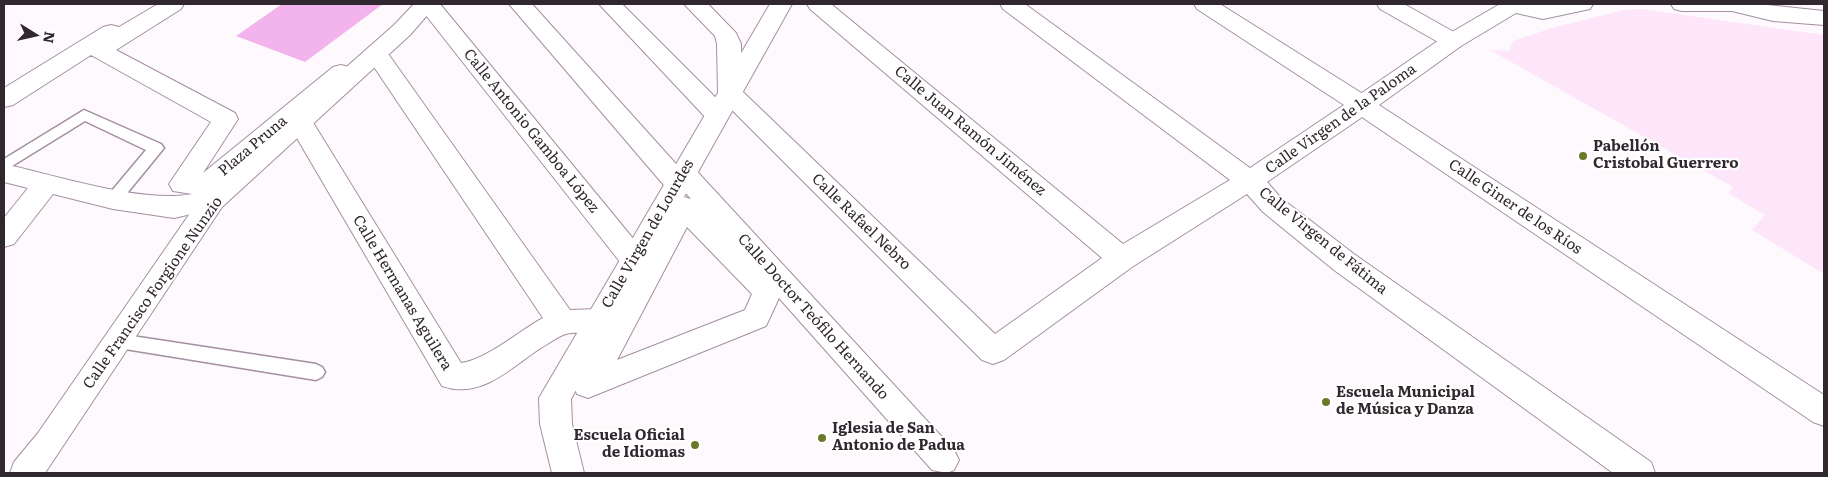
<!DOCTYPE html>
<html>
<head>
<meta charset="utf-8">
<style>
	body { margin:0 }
	#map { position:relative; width:1828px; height:477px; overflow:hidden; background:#fef9fd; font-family:Literata,serif }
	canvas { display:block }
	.frame { position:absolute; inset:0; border:5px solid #30272f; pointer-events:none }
	.north { position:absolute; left:10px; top:10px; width:50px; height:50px; -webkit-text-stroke:4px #fff; paint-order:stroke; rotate:100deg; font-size:14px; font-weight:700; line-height:20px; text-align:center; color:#30272f }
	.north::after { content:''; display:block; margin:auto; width:18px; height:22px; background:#30272f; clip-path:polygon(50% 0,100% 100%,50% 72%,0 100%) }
</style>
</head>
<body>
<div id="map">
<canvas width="1828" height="477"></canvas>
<div class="frame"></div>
<div class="north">N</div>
</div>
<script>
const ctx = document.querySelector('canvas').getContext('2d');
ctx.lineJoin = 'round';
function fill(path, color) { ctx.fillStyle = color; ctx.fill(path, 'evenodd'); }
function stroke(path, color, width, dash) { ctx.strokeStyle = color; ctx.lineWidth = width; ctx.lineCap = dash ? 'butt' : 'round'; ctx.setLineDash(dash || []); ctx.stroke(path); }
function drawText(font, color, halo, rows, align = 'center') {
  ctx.font = font + ' Literata,serif'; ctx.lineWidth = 4; ctx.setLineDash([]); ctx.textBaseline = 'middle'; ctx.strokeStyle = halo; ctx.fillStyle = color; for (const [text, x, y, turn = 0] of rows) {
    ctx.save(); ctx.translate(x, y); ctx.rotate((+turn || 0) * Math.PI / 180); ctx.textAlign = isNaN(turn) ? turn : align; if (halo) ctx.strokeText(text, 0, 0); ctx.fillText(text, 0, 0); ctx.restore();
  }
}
const built = new Path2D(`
	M1642,9L1824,35V274L1752,230L1765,215L1728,193L1733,187L1490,50L1509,51L1513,41L1552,28L1624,10Z`);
const green = new Path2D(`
	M282,4H383L305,62L236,36Z`);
const lane = new Path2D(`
	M84,110L161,144L164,148L119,203H107L105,199L146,150L85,121L4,171V159Z
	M119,334L316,364L322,367L325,372L322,377L316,380L119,348L113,346L110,341L113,336Z`);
const street = new Path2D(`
	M158,4H184L181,9L116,50L235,113L238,119L203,173L333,67L341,65L349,67L353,73L349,79L306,115L309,116L461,363C486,360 519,331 543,318L368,58L364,53L368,48L376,45L384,48L570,310L598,309L608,313L610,316L636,269L624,267L417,4H440L645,253L675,200L684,197L691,199L684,191L677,193L668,190L509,4H532L677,165L683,164L692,166L954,450L959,460L954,470L947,473L932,470L779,298L766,326L588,398L577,394L573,385L601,332C590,335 578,331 566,334C561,335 554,340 549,343C515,362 485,401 442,386L291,128L216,191L222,193L226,200L222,207L174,218L113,209L53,194L14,244L4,247V218L28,188L4,182V164C54,175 144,204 192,194L173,191L169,184L211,122L91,55L13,105L4,107V88L103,27L111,25L119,27ZM687,227L752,294L745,310L617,360Z
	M599,4H622L726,108L729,114L726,120L717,122L708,120Z
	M684,4H708L736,33L741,44L742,91L995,334L1102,258L810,9L807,4H831L1123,244L1230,180L1003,9L1000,4H1025L1250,168L1344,105L1197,9L1194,4H1220L1371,99L1374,105L1371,111L1267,182L1281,198L1354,254L1651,462L1655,473H1613L1334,270L1263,212L1247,194L1132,267L1004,360L993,364L982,360L721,99L718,93L717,44L715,36Z
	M1377,4H1404L1461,36L1465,41L1461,46L1453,48L1445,46L1380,9Z`);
const secondary = new Path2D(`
	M414,4H437L410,35L222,207L45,473H10L14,462L38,433L204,193L394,25Z
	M770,4H792L571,399L572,424L584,473H552L540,424L539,398Z
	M1500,4H1593L1590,9L1543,19L1516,13L1461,46L1379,105L1824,395V426L1813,422L1353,111L1350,105L1353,99L1445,36Z
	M1671,4H1758L1824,11V25L1773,21L1732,11H1682L1674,9Z`);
const markers = [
	[1583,156,5,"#6b7a29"],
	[1326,402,5,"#6b7a29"],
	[822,438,5,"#6b7a29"],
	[695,445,5,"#6b7a29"]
];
const streetNames = [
	["Calle Virgen de la Paloma",1341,119,-35],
	["Calle Antonio Gamboa López",531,131,51],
	["Calle Juan Ramón Jiménez",970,131,40],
	["Plaza Pruna",253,146,-40],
	["Calle Giner de los Ríos",1515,207,34],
	["Calle Rafael Nebro",861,222,44],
	["Calle Virgen de Lourdes",648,234,-60],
	["Calle Virgen de Fátima",1323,241,39],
	["Calle Francisco Forgione Nunzio",153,293,-55],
	["Calle Hermanas Aguilera",402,293,59],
	["Calle Doctor Teófilo Hernando",813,317,48]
];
const poiNames = [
	["Pabellón",1593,147],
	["Cristobal Guerrero",1593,164],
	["Escuela Municipal",1336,393],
	["de Música y Danza",1336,410],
	["Iglesia de San",832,429],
	["Antonio de Padua",832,446],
	["Escuela Oficial",685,436,"right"],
	["de Idiomas",685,453,"right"]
];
fill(built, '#fde6fa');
fill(green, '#f3b3ed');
stroke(lane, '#a48fa1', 3);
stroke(street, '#a48fa1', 2);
stroke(secondary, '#a48fa1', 2);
fill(lane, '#fff');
fill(street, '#fff');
fill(secondary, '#fff');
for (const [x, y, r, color] of markers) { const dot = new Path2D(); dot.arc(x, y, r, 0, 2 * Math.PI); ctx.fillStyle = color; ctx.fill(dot); stroke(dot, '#fff', 2); }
drawText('15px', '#30272f', '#fff', streetNames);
drawText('bold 15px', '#30272f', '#fff', poiNames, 'left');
</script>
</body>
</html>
